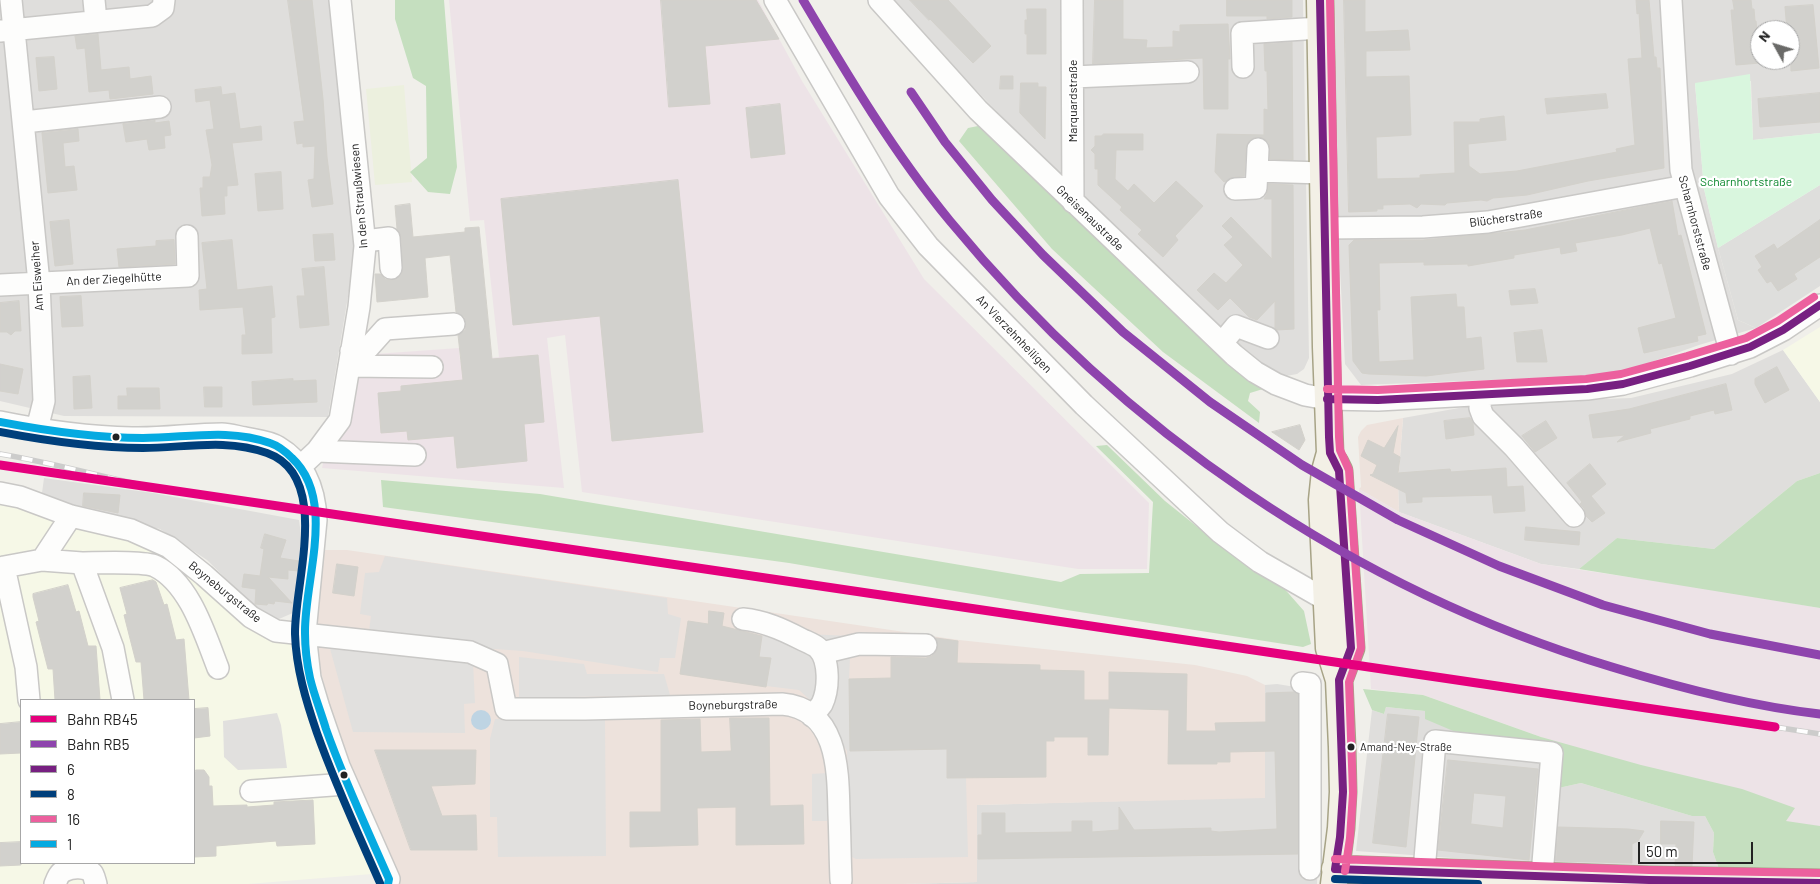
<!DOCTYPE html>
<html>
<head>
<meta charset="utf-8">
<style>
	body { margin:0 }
	#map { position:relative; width:1820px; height:884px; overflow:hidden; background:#f0efea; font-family:Barlow,sans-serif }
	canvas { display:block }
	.legend { position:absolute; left:20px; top:699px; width:175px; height:165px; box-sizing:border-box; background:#fff; border:1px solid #a7a7a7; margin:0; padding:6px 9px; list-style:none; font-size:15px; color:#222 }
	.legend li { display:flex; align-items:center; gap:10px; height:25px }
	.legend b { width:25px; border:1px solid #a7a7a7 }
	.north { position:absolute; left:1750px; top:20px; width:50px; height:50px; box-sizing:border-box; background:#fff; border:1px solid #a7a7a7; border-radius:50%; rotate:309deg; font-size:14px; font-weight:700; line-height:20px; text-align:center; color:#222 }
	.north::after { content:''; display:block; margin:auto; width:18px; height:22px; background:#6a6a68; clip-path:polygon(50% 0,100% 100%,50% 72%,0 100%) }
	.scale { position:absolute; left:1638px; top:842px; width:115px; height:22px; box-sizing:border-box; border:2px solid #222; border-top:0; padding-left:6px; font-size:15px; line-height:18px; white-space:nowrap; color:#222; -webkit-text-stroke:4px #fff; paint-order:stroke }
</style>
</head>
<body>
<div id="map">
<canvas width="1820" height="884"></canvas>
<ul class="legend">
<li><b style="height:6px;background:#e5007d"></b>Bahn RB45</li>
<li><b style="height:6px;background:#8e44ad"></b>Bahn RB5</li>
<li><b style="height:6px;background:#772081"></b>6</li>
<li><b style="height:6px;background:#003f7b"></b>8</li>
<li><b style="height:6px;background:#ec609e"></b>16</li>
<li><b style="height:6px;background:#05aae1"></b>1</li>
</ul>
<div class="north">N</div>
<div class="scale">50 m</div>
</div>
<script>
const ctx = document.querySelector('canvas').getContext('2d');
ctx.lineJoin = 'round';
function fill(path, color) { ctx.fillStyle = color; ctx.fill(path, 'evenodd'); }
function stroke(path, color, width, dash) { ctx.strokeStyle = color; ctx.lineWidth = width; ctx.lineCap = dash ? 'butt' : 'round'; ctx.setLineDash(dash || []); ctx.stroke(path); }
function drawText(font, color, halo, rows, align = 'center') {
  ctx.font = font + ' Barlow,sans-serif'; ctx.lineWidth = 4.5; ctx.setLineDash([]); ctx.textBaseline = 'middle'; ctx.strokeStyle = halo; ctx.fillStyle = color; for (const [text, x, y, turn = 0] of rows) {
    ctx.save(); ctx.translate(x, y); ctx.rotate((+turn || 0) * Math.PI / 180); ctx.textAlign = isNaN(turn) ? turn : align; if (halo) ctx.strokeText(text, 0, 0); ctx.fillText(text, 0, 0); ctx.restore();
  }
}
const residential = new Path2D(`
	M0,0H330L356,248L328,417L64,416L0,401Z
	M889,0H1303L1309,358L1304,369L1297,374L1286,376L1275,371L1239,349L1061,178Z
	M1335,0H1820V133L1753,140L1751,81L1695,84L1704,189L1718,248L1738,320L1756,328L1699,345L1615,375L1361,385L1345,364L1337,212ZM1760,30H1790V60H1760Z
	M1783,350L1820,402V473L1797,481L1714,549L1617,538L1579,569L1541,564L1399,512L1398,483L1403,418L1487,403L1631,398L1732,374Z
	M44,478L153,493L299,520L301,535L295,612L279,619L257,609L207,560L160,529L77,512L42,493Z
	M1277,684L1314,690L1318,846L1317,884H903L977,882V805L1265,797V685Z
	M1386,707L1425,711L1547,759L1554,789L1581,783L1692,816H1705L1714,833L1713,852L1720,872L1535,864L1356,851L1372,710L1384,714Z`);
const commercial = new Path2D(`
	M1403,418L1398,483L1399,512L1359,489L1361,487L1358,437L1361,431L1367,425Z
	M324,550H347L959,640L1195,665L1247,676L1265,685V798L977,805V882L903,884H397L342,753L320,668L314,622Z`);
const industrial = new Path2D(`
	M449,0H758L802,81L924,279L1149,503L1147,569H1078L582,492L565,335L547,338L564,488L322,468L347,356L459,348L460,361L499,357L484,220L470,221Z
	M1359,489L1399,512L1541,564L1709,589L1820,608V829L1722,817L1541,737L1423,695L1371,689Z`);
const education = new Path2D(`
	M1820,327V402L1783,350Z
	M0,493L131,530L251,617L305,633L310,678L389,879L372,874L248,884H0ZM21,700H194V863H21Z`);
const religious = new Path2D(`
	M1820,185V286L1756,328L1738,320L1718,248Z`);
const farmland = new Path2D(`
	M404,85L412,182L375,185L366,89Z`);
const forest = new Path2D(`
	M395,0H444L457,167L450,194L428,192L410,172L427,158L426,86L413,78L395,19Z
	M983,125L1263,389L1250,393L1248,401L1260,412L1259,423L1163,352L1052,249L959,141L968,128Z
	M1107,445L1165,501L1240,561L1282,586L1304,611L1311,644L1303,647L1067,610L789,563L383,507L381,480L540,494L1061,582L1080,574L1149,573L1153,502L1096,446Z
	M1820,473V608L1579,569L1617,538L1714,549L1797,481Z
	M1363,689L1423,695L1541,737L1641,765L1742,789L1795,808L1786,821L1820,826V872H1720L1713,852L1714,833L1705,816H1692L1581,783L1554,789L1547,759L1510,755L1425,719V711L1386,707L1384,714L1372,710Z`);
const park = new Path2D(`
	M1750,74L1753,140L1820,133V185L1718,248L1704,189L1695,83Z`);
const parking = new Path2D(`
	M385,556L667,598L668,614L681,618L675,658H660L658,672L523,651L480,648L369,631L371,616L360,614L365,573L379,572Z
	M763,632L851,636L849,679L850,751L947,749L966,778L968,857L856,859L850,856L847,751L819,708L799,690L766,686L771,658L759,657Z
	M329,645L473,662L475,703L464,704L465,733L353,732Z
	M519,657L584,664L587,674H664L670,695L519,698Z
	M277,713L281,725L287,768L238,770L224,757L223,721Z
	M495,719L605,720L606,856L498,857L497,817H490V739Z
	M827,773V821H812V774Z`);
const water = new Path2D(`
	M471 720a10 10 0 1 1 20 0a10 10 0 1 1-20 0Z`);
const building = new Path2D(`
	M288,0H312L323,99L327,157L333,204L312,207L308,180L314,179L315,146L303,147V143L297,144L294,122L304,121Z
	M661,0H756L779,39L705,46L710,104L669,107Z
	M910,0H948L991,46L973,63L930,19L929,20Z
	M1095,0H1123V39L1147,40L1146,48L1173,47V31L1180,32V25L1228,24L1230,59H1228V109H1204L1203,58L1093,64Z
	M1227,0H1292V17L1267,19V16H1227Z
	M1344,0H1365V32L1408,30L1410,50L1366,51V77L1409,76L1411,135L1376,137L1377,179L1420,178V175L1455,173L1454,122H1480V119L1504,116L1506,140L1468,144L1469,166L1480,174L1517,171L1617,152L1616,149L1635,145L1628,59L1642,58L1639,13L1637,14L1636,0H1649L1654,57H1656L1657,68H1660L1664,168L1588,181L1527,195L1493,198L1487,201L1481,200L1447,203L1445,205L1421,204L1417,208L1410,204L1383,205V209H1377V211L1349,212Z
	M1733,0H1751L1752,9H1754L1755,21H1756L1760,63L1736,65L1731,10H1734Z
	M1813,5L1819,68L1791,71L1790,30H1787L1785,7Z
	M1027,9H1046V54H1027V34H1025V20H1027Z
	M98,34L101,70L129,67L130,79L151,76L153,94L110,99L109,90L89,92L85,48L77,49L75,36Z
	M1292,42L1293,160L1270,159L1269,143L1264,138L1258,137L1253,138L1248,142L1246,148L1244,176L1234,177L1224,182L1215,172L1217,134L1264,135V109L1268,110L1267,71H1265L1264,44Z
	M54,57L57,89L39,91L36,58Z
	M1001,76H1013V89H1000Z
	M1021,83H1038V87H1046L1045,139L1020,113Z
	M221,87L222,95L235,93L240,129L261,126L262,140L232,143L238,185L227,186V196H224L225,214L202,216L200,188H203V177H210L212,165L206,130L214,129L210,100L196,102L195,90Z
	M1820,93V122L1760,127L1758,99Z
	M1606,94L1608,108L1547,114L1545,99Z
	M780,104L785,154L751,158L746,108Z
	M155,120V123L169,121L171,135L164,136L165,148L149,150L147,139L126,142L123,124Z
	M78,129L79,141L63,143L65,167L74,166L77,190L48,193L42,133Z
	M1104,134H1143V150H1116L1115,179L1128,191L1134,184L1154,203L1176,181L1203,206L1175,236L1178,240L1163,257L1138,234L1142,230L1120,210L1122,207L1098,185V169H1095V154L1091,150L1095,146V136H1101Z
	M281,172L283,209L258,211L255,174Z
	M678,180L703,432L612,441L600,316L513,325L501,199Z
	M1269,184L1293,185L1294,329L1277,330L1275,328V301L1257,320L1249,317L1230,298L1218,310L1197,290L1214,273L1226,283L1243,265L1224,245L1233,237L1222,226L1231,217L1272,259V199H1264L1267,194Z
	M1672,201L1678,236L1681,235L1706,334L1697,336L1698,341L1644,353L1638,328L1676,318L1662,263L1659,264L1650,228L1622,235L1575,243L1577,251L1561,254L1560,247L1514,255V258L1468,266V264L1424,265V262L1379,263L1380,310H1377L1379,362L1414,360L1411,297L1456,294L1457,307H1464L1466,339L1481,337L1484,369L1426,376L1369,374L1362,373L1353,361L1349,245L1354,240H1423L1489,234L1525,230Z
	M410,204L413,237L465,232V228L479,227L492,359L538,355L544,422L524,424L527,461L457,468L454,436L408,440L407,431L381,433L378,393L401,391V386L463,380L458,335L465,330L466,323L464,317L456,312L450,255L425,258L428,297L377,302L375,274H380L385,279L391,280L398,278L402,273L401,237L397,229L395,206Z
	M69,220L73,264L55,266L50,222Z
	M1820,220V257L1794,274L1797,279L1778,291L1771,281L1767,283L1758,270L1762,267L1755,256L1774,244L1777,249Z
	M333,234L335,260L315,261L313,235Z
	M174,240L175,264L119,267L117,249L156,246V241Z
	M232,240L237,290L272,286L275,317L271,318L272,353L242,354V335H246L243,307L200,310L199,290L207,289L202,243Z
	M324,267L329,325L300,328L297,296H305L302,269Z
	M1535,289L1538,303L1511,305L1509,291Z
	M81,296L83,326L62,327L60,297Z
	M19,301L21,331H15L11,335L7,332H0V303Z
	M1542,330L1547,362H1517L1514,333Z
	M0,364L23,369L18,394L0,391Z
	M1777,367L1789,390L1765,403L1755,384V379Z
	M90,376L92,408L74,409L73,377Z
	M293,379V381L316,380L317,402L253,405L252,382Z
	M1726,384L1732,410L1715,414L1714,410L1690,416V419L1650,429L1651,433L1617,442L1625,435L1593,438L1589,415L1629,409Z
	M204,387H222V407H205Z
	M127,388H159L160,409H118V396H127Z
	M1470,418L1473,423L1474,435L1446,439L1444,421Z
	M1546,421L1557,438L1535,452L1522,436Z
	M1300,425L1305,440L1299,450L1272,432Z
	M1398,426L1393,453L1400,457L1398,473L1450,469L1451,472L1506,468L1507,487L1523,486L1525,511L1494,513L1492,495L1422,497V502L1407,503L1406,493L1370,475L1373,474L1377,465L1361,456L1368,440L1384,448Z
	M1590,464L1606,484L1591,496L1605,513L1592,522L1586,516L1584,508L1580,504L1582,502L1567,483Z
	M84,493L120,495L118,513L83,506Z
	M1526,527L1580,532L1579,545L1525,540Z
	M265,534L286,540L280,558L299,561V571L288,570V579L268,577L292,603L275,601L274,604L268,603L267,605L255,604L256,589L242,587L244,574L260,576L264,549L261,548Z
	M337,564L358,567L354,596L333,593Z
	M153,580L156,582L164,605L167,604L176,640L184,639L189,700H144L141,662H136L124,615L127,614L120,588Z
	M68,585L76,612L79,611L88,646H96L100,700H55L53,669H48L36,622L39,621L33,597V594Z
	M709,611L724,613L722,626L762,636L759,657L771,658L766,687L680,674L688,621L708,624Z
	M936,638L958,641L957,663L1040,665V670L1084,671V700H1109V672L1187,674L1186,731H1216L1215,723L1266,722V693L1294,692L1298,694V854L978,859V835H982V813H1005V833L1072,832V821H1092V832L1119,830V807L1134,830L1211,828V831L1219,832L1277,829L1275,751L1230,752V762H1217V764H1168L1169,710L1109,708L1108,755H1088V737H1054V741H1046V777L947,778V749L850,751L849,679L891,678V657L926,658L932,656L936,652L938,646Z
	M208,708L210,736L194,738V709Z
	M1388,714L1419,717L1406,847L1373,843Z
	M730,718H769L770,806L803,805L804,844L736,845V807L697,808L698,845L630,847V812H661V720L700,719L701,752L731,751Z
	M21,722V753L0,754V724Z
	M375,750H476L475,784L431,786L442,816L476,815L477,850H411Z
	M1448,760L1538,769L1529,860L1438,850ZM1474,793L1506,796L1503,828L1471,824Z
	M196,770H204L209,777V786H212L213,806L247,805V807L274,805V802L313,800L315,844L277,846L276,841L216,846V856L194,857V774Z
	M1661,821L1694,822L1692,866L1675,865L1676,844H1661Z
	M1558,827L1628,829L1644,831L1638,841L1632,844V863L1556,861Z
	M21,842V865L0,866V843Z`);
const minor = new Path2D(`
	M11,0L39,283L44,401L37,429
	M94,0L96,21
	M775,0L889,196L928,246L1084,405L1220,532L1260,562L1328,601
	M879,0L978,110L1234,355L1255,372L1276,384L1305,395L1327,399L1378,400L1587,389L1623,384L1690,366L1750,347L1783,330L1820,305
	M1072,0L1073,202
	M1671,0L1681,170L1731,354
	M0,31L152,16L163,8L164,0
	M1243,67L1242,33L1320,28
	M1073,77L1188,72
	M24,122L160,107
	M1258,149L1257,171L1323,173
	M1235,189L1256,188L1257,171
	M1324,228L1423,227L1488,222L1685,186
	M365,241L389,238L391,268
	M0,285L188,276L187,236
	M1222,343L1236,326L1268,338
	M351,351L368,348L385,329L454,324
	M349,366L432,367
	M1481,394L1480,408L1483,416L1514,447L1574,516
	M0,422C44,431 87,437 132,438C162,439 192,434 222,434C230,434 238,437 245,438C255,440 269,441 278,447C305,463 315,490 316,520L305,633L310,678L319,708L339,766L389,879L388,884
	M317,451L415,455
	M301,466L317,451L340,420L359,307L365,246L340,0
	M0,493L20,497L71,516L131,530L169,547L204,575L251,617L276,631L470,652L497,664L506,709H585L782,704C839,709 838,772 839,814C840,836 840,858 841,880
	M42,560L82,563L113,648L123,700
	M82,563C96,563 144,561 155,566C190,583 205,635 218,668
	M743,619C764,621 782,629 801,639C807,642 813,644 818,648C830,660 829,689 822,704C819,708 816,712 812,716
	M822,653L859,644L926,645
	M1302,683L1310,684V869
	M29,700L26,667L4,567L42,560L71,516
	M251,791L346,784
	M1424,871L1435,741L1552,753L1542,875
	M55,884C57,879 59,873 64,871C71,867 86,866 92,873C94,875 95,881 96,884`);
const major = new Path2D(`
	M1320,0L1326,347L1330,453L1325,471L1322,500L1329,648L1339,680L1342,747L1343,792L1341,828L1334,884
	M1335,463L1339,471L1351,648L1339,680
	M1335,869L1649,880L1820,883`);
const rail = new Path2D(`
	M0,454C54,463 106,478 160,489
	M1775,727L1820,734`);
const bus1 = new Path2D(`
	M1320,0L1329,437L1330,453L1339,471L1351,648L1339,680L1343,792L1340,837L1335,869
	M1327,399L1378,400L1587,389L1623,384L1690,366L1750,347L1783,330L1820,305
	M1335,869L1649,880L1820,883`);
const bus2 = new Path2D(`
	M0,432C47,441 95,448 143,448C184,448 226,438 267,453C332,476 294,584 295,634C296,668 306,701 317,733C335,784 358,833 380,883
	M1335,879L1478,884`);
const bus3 = new Path2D(`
	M1330,0L1339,437L1340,450L1349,470L1361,648L1349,682L1353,793L1350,838L1345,871
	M1327,389L1378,390L1586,379L1621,374L1687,356L1746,338L1778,321L1814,297
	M1335,859L1649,870L1820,873`);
const bus4 = new Path2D(`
	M0,422C47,431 95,438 143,438C186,438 229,428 270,443C279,446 286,452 292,458C337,500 304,580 305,633C305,647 307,664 310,678C314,695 321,712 326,729C344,780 367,829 389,879L388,884`);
const rail1 = new Path2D(`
	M0,465L1775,727`);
const rail2 = new Path2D(`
	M803,0C848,76 894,153 950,221C1122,430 1352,589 1612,667C1680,688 1749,706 1820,714
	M911,92L945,142L992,200L1043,255L1123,332L1210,402L1302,465L1398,520L1499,566L1603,605L1710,634L1820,655`);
const markers = [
	[116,437,4.5,"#222"],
	[1351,747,4.5,"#222"],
	[344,775,4.5,"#222"]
];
const busNames = [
	["Amand-Ney-Straße",1360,747]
];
const streetNames = [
	["Marquardstraße",1073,101,-90],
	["In den Straußwiesen",359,196,-95],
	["Gneisenaustraße",1090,218,44],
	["Blücherstraße",1506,218,-8],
	["Scharnhorststraße",1695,223,75],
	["Am Eisweiher",37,276,-94],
	["An der Ziegelhütte",114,279,-3],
	["An Vierzehnheiligen",1014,334,46],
	["Boyneburgstraße",225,592,39],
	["Boyneburgstraße",733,705,-1]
];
const parkNames = [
	["Scharnhortstraße",1746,182]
];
fill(residential, '#dfdedc');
fill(commercial, '#ede2dc');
fill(industrial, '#ede3e7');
fill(education, '#f6f8e7');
fill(religious, '#dededc');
fill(farmland, '#ecf0de');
fill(forest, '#c5dfbf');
fill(park, '#d9f6de');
fill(parking, '#e1e0de');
fill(water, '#bed4e3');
fill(building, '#d2d1cd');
stroke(building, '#d3d1cb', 1);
stroke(minor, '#c9c8c6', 24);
stroke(major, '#a7a386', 29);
stroke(minor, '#fdfdfc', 21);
stroke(major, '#f3f0e6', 26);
stroke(rail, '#cccccb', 5.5);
stroke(rail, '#fff', 4, [11]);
stroke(bus1, '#772081', 8);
stroke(bus2, '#003f7b', 8);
stroke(bus3, '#ec609e', 8);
stroke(bus4, '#05aae1', 8);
stroke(rail1, '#e5007d', 9);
stroke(rail2, '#8e44ad', 9);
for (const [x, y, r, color] of markers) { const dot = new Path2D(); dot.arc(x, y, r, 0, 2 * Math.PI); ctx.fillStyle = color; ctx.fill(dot); stroke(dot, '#fff', 2); }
drawText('11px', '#222', '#fff', busNames, 'left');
drawText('12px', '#222', '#fff', streetNames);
drawText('12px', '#09872c', '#fff', parkNames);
</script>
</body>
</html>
